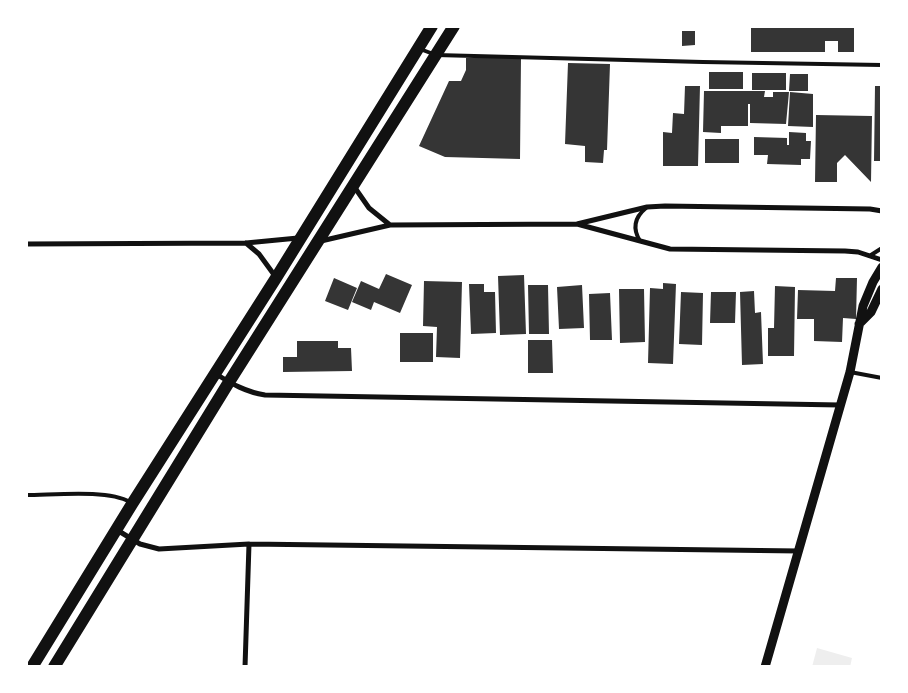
<!DOCTYPE html>
<html>
<head>
<meta charset="utf-8">
<style>
	body { margin:0 }
	#map { position:relative; width:908px; height:693px; overflow:hidden; background:#fff; font-family:Merriweather,serif }
	canvas { display:block }
	.frame { position:absolute; inset:0; border:28px solid #fff; pointer-events:none }
</style>
</head>
<body>
<div id="map">
<canvas width="908" height="693"></canvas>
<div class="frame"></div>
</div>
<script>
const ctx = document.querySelector('canvas').getContext('2d');
ctx.lineJoin = 'round';
function fill(path, color) { ctx.fillStyle = color; ctx.fill(path, 'evenodd'); }
function stroke(path, color, width, dash) { ctx.strokeStyle = color; ctx.lineWidth = width; ctx.lineCap = dash ? 'butt' : 'round'; ctx.setLineDash(dash || []); ctx.stroke(path); }
const green = new Path2D(`
	M817,648L852,658L850,667H812Z`);
const building = new Path2D(`
	M751,26H854V52H838V41H825V52H751Z
	M682,31H695V45L682,46Z
	M466,58H521L520,159L445,157L419,146L449,81H461L466,70Z
	M568,63L610,64L607,150H604L603,163L585,162V146L565,144Z
	M709,72H743V89H709Z
	M752,73H786V90H752Z
	M790,74H808V91H789Z
	M685,86H700L698,166H663V132L672,133L673,113L684,114Z
	M875,86H882V161H874Z
	M704,91H765L764,97H773V92H789L786,124L750,123V104H748V126H721V133L703,132Z
	M790,92L813,94V127L788,126Z
	M816,115L872,116L871,182L845,155L837,163V182H815Z
	M789,132L806,133V141H811L810,159H801V165L767,164L768,155H754V137L787,138V145H789Z
	M705,139H739V163H705Z
	M386,274L412,285L400,313L374,302L371,310L352,302L361,281L379,289Z
	M524,275L526,334L500,335L498,276Z
	M334,278L357,288L348,310L325,301Z
	M836,278H857L856,319L843,318L842,342L814,341V319H797L798,290L835,291Z
	M424,281L462,282L460,358L436,357L437,327L423,326Z
	M663,283L676,284L673,364L648,363L650,288L663,289Z
	M469,284H484V292H495L496,333L471,334Z
	M528,285H548L549,334H529Z
	M582,285L584,328L559,329L557,287Z
	M775,286L795,287L794,356H768V328H774Z
	M619,289H644L645,342L620,343Z
	M754,291L755,313L761,312L763,364L742,365L740,292Z
	M681,292L703,293L702,345L679,344Z
	M711,292H736L735,323H710Z
	M610,293L612,340H590L589,294Z
	M400,333H433V362H400Z
	M528,340H552L553,373H528Z
	M297,341H338V348H351L352,371L283,372V357H297Z`);
const service = new Path2D(`
	M420,49L436,55L703,62L882,65
	M640,241C632,228 635,217 646,208
	M871,255L882,248
	M850,372L882,378
	M26,495C53,495 108,489 130,502`);
const minor = new Path2D(`
	M353,185L369,208L390,225
	M577,224L670,249L845,251L858,252L882,260
	M321,241L390,225L577,224L647,207L665,206L870,209L882,211
	M246,243L259,254L275,276
	M26,244L246,243L298,238
	M216,374C232,384 246,392 265,395L840,405
	M117,530L140,544L159,549L249,544L799,551
	M245,667L249,544`);
const tertiary = new Path2D(`
	M859,324L871,312L882,289
	M765,667L850,372L863,306L873,282L882,267`);
const trunk = new Path2D(`
	M32,667L132,504L276,278L432,26
	M54,667L229,382L454,26`);
fill(green, '#eee');
fill(building, '#353535');
stroke(service, '#111', 4);
stroke(minor, '#111', 5);
stroke(tertiary, '#111', 9);
stroke(trunk, '#111', 12);
</script>
</body>
</html>
